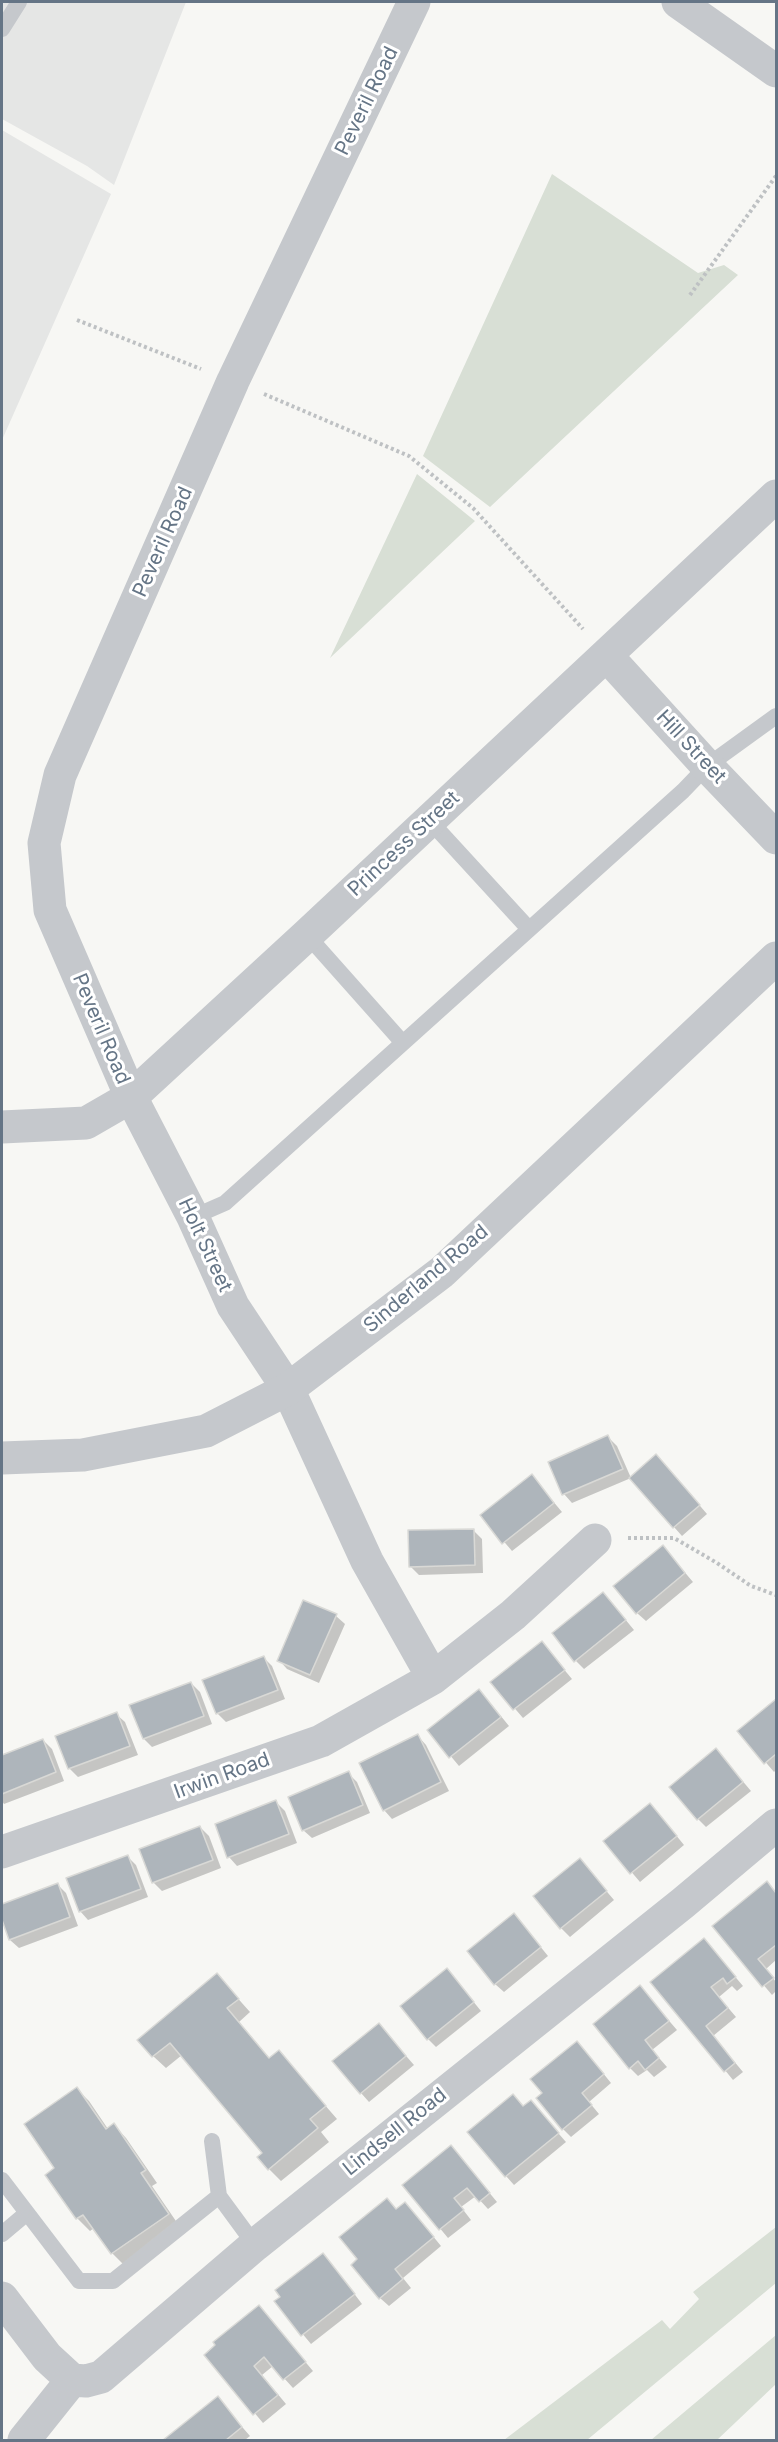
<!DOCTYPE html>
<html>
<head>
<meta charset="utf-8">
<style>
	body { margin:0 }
	#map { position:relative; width:778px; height:2442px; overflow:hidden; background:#f7f7f4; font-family:Inter,sans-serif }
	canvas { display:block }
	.frame { position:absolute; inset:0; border:3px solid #657586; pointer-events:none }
</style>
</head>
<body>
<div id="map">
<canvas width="778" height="2442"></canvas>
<div class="frame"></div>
</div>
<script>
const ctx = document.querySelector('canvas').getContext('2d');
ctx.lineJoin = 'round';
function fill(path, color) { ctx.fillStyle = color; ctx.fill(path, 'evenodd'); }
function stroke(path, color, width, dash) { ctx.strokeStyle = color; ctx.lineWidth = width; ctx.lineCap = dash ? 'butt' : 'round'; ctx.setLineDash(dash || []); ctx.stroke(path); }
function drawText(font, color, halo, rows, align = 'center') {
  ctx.font = font + ' Inter,sans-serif'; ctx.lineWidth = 6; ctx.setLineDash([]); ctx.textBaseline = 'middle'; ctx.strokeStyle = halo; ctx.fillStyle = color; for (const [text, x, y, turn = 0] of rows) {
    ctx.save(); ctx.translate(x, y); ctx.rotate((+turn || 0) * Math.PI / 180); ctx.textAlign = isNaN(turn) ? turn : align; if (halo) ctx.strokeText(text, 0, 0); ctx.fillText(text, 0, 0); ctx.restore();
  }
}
const built = new Path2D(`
	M2,2H186L114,185L87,166L2,119Z
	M2,130L111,194L2,440Z`);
const green = new Path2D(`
	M552,174L698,273L724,265L738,275L490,507L423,456Z
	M417,474L475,521L330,658Z
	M776,2227V2283L587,2440H504L662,2320L670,2329L699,2299L693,2292Z
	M776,2335V2384L717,2440H651Z`);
const shadow = new Path2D(`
	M608,1437L617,1446L631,1478L572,1503L564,1494Z
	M665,1465L707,1514L682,1536L674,1527Z
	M532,1476L562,1512L512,1551L482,1516Z
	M473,1530L482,1539L483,1573L419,1575L410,1566Z
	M671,1556L693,1582L646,1621L637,1613Z
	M611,1602L634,1630L584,1669L576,1661Z
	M336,1616L345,1624L319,1683L287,1669L279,1660Z
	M542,1643L572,1679L523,1718L492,1682Z
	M264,1658L272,1666L285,1699L226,1722L217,1713Z
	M191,1683L200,1692L212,1724L152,1747L144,1739Z
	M487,1699L509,1726L459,1766L429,1730Z
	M776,1701V1770L774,1772L739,1731Z
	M116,1714L125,1722L138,1755L78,1777L69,1768L57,1736Z
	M418,1736L426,1745L449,1791L392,1819L384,1810Z
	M43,1740L52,1749L64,1781L4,1804L2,1801V1756Z
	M724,1759L751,1791L706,1827L698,1819Z
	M348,1773L357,1782L370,1813L312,1838L303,1830Z
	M276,1802L285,1811L297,1843L237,1866L229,1857Z
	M658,1813L684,1845L640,1882L605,1841Z
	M200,1827L209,1836L221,1868L162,1891L153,1882Z
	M127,1856L136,1865L148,1897L88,1920L80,1911Z
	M580,1860L614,1900L570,1937L561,1928Z
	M767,1883L776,1893V1960L766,1969L776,1982V1991L772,1995L714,1926Z
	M57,1884L66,1893L78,1926L19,1948L10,1940L2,1916V1906Z
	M522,1924L548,1956L504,1992L495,1984Z
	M704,1940L743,1986L737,1991L732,1986L719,1997L736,2017L713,2036L743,2072L733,2080L653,1982Z
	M217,1975L250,2012L239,2022L270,2059L279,2052L337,2119L321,2132L329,2142L281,2181L269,2169L264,2153L182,2055L166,2068L153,2056Z
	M455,1979L481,2011L436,2047L428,2039Z
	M640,1987L677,2030L652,2050L667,2067L654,2077L647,2070L638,2076L630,2068Z
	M379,2025L414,2065L369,2102L361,2093Z
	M586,2052L611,2083L589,2102L599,2114L571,2137L563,2129Z
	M77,2089L89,2101L108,2129L114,2125L126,2138L157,2183L152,2186L180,2227L124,2265L112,2253L94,2228L90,2231L77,2218L47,2175L56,2168Z
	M531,2102L566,2142L514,2185L506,2176L524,2108Z
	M459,2156L497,2202L488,2209L476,2196L461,2207L471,2220L448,2238L404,2185Z
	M414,2213L441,2246L403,2278L411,2288L389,2306L380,2298Z
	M331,2263L362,2304L311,2344L276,2302Z
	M259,2307L313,2371L293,2388L273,2366L262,2375L286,2404L263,2423L206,2355Z
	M217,2398L250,2436L245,2440H166Z`);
const building = new Path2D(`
	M608,1435L623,1469L562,1495L548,1462Z
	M656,1454L700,1505L673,1528L629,1478Z
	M532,1474L554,1503L502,1544L480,1515Z
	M474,1529L475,1565L409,1567L408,1530Z
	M663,1545L685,1573L636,1614L613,1586Z
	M603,1592L626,1620L574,1662L552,1633Z
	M303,1600L337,1614L310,1675L277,1661Z
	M542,1641L565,1670L513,1710L490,1682Z
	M264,1656L278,1690L216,1714L202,1680Z
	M191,1682L204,1716L143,1739L129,1705Z
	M479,1689L501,1717L449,1758L427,1730Z
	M776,1699V1754L764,1764L737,1731Z
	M117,1712L130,1746L68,1769L55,1736Z
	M418,1734L441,1782L383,1811L359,1763Z
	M43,1739L56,1772L2,1794V1755Z
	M716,1748L743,1782L697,1820L669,1787Z
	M349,1771L363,1805L302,1831L288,1797Z
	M276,1800L289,1834L227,1858L215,1824Z
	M650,1803L677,1836L630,1874L603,1841Z
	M200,1826L213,1860L152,1883L139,1849Z
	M128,1855L141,1889L79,1912L66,1878Z
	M580,1858L607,1891L560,1929L533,1896Z
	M767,1881L776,1893V1945L758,1959L774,1978L762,1987L712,1926Z
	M58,1883L70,1917L9,1940L2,1920V1904Z
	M514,1913L541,1947L494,1985L467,1951Z
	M704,1938L736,1977L727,1984L723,1978L711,1987L728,2008L706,2026L735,2063L724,2072L650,1982Z
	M447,1968L474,2002L427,2040L400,2006Z
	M217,1973L239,1999L227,2008L269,2058L279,2050L326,2106L310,2119L318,2128L268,2170L257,2157L262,2153L170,2043L152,2057L137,2040Z
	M640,1985L669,2021L645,2040L659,2058L645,2070L638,2061L629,2069L593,2024Z
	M379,2023L406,2056L360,2094L332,2061Z
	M577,2041L604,2074L582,2093L592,2105L562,2130L536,2098L542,2093L530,2079Z
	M77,2087L106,2129L114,2123L146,2170L141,2173L169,2214L111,2254L83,2215L76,2219L45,2175L54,2168L24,2124Z
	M513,2094L523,2106L531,2100L559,2133L505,2177L467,2132Z
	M451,2145L490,2193L479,2202L467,2188L454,2198L464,2210L439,2230L402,2185Z
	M387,2198L396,2209L405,2202L434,2237L395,2269L403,2279L379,2299L351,2265L357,2259L339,2237Z
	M323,2253L355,2294L301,2336L274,2301L280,2297L275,2290Z
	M259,2305L306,2362L283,2380L264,2357L254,2366L278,2395L253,2415L204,2355L215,2345L213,2342Z
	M218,2396L242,2427L226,2440H163Z`);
const path = new Path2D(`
	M690,295L776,176
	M77,320L201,369
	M264,394L409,456L473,508L583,629
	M628,1538H674L717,1563L751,1586L776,1595`);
const service = new Path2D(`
	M2,29L19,2
	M429,820L529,929
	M307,935L403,1043
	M193,1217L225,1203L683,791L707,766L776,716
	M212,2141L219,2196
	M2,2180L79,2281H113L219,2196L255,2245
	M2,2234L27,2213`);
const minor = new Path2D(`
	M414,2L233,381L60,775L44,843L50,910L131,1097L193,1217L233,1306L288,1389L367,1561L433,1678
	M607,656L707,766L776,838
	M2,1127L86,1123L131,1097L307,935L776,496
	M2,1852L321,1741L433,1678L513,1615L595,1540
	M2,2298L47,2357L72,2380
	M72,2380L86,2381L101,2377L255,2245L683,1903L776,1825
	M24,2440L72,2380`);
const tertiary = new Path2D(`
	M678,2L776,71
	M2,1458L83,1455L206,1431L288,1389L442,1272L776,958`);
const streetNames = [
	["Peveril Road",367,101,-64],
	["Peveril Road",163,542,-66],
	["Hill Street",691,747,47],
	["Princess Street",404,844,-43],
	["Peveril Road",101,1029,67],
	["Holt Street",205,1245,65],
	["Sinderland Road",426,1279,-40],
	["Irwin Road",222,1776,-20],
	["Lindsell Road",395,2132,-39]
];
fill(built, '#e5e6e5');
fill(green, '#d8dfd5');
fill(shadow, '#0003');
fill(building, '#aeb5bb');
stroke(building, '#d9d9d6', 1.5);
stroke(path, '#bec1c3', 4, [3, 3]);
stroke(service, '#c5c8cc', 16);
stroke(minor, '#c5c8cc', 33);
stroke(tertiary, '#c5c8cc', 33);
drawText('20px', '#657586', '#fff', streetNames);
</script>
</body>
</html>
